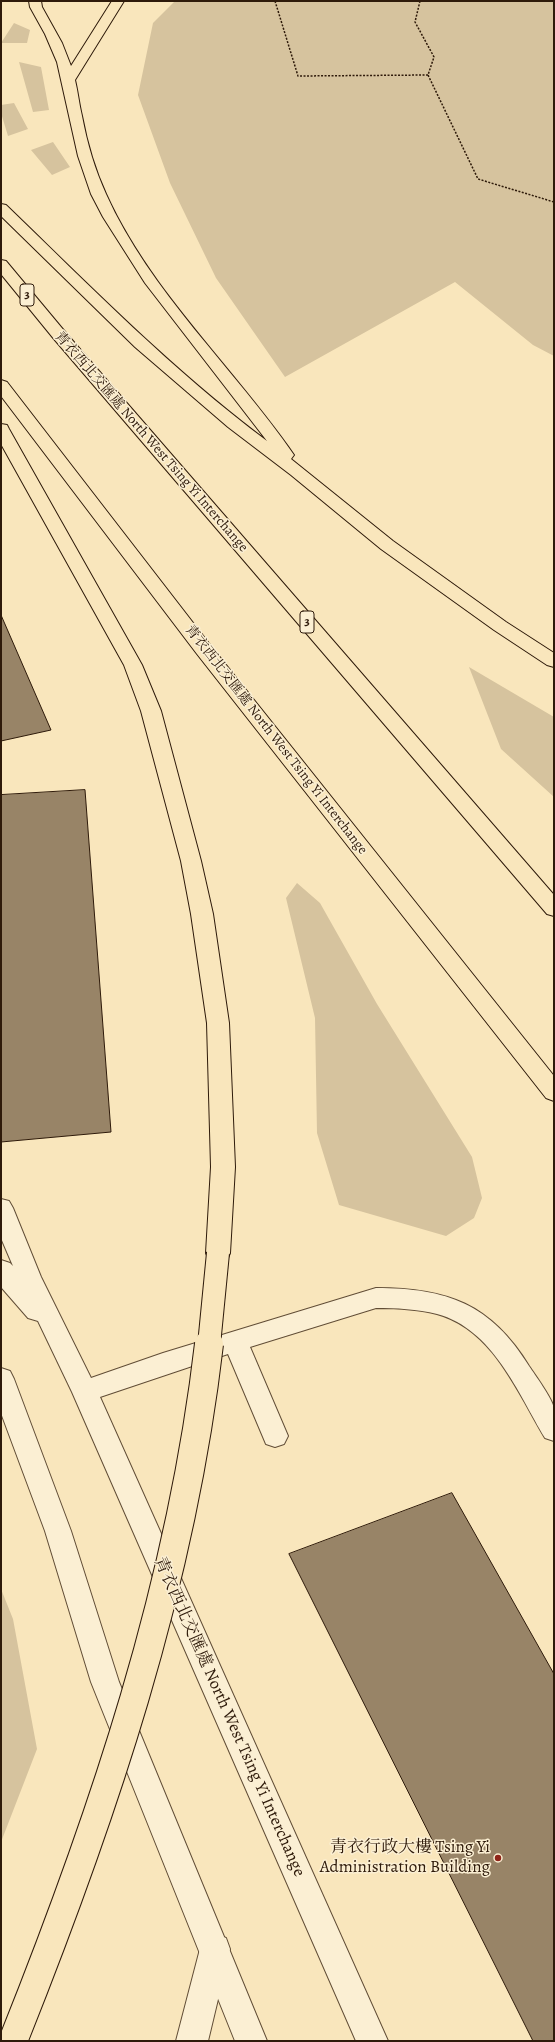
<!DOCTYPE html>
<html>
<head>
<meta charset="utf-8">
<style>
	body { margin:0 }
	#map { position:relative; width:555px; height:2042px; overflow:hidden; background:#f9e6bc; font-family:Alegreya,serif }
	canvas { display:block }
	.frame { position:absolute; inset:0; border:2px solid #2e1a0a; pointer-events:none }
</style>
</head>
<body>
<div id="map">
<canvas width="555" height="2042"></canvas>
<div class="frame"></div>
</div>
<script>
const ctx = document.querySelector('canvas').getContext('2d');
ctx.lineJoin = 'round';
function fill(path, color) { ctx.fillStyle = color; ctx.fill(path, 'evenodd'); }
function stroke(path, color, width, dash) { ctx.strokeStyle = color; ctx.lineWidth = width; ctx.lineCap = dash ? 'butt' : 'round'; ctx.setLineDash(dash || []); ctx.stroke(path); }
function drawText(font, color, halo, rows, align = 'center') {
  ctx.font = font + ' Alegreya,"Noto Serif TC",serif'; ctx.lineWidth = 3; ctx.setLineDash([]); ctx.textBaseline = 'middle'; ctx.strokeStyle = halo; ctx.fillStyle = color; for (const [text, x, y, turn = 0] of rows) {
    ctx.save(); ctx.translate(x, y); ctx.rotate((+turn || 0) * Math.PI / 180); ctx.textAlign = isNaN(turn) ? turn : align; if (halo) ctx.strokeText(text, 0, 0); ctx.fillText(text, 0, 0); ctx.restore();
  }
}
const green = new Path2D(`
	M175,1H554V356L533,345L455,282L285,377L216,278L170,183L138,95L153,23Z
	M14,23L30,30L27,43H1Z
	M19,62L41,67L49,110L33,112Z
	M14,103L28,129L8,136L1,113V105Z
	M53,142L70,167L52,175L31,150Z
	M469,667L554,717V797L501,749Z
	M297,883L320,903L377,1004L472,1157L482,1198L474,1218L446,1236L339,1205L317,1133L315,1018L286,898Z
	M1,1589L13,1619L37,1749L1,1842Z`);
const building = new Path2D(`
	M1,615L51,730L1,741Z
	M85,790L111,1132L1,1142V795Z
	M452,1493L554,1674V2041H533L289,1554Z`);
const path = new Path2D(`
	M275,1L298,76L428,75
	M420,1L415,22L434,57L428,75L478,179L554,202`);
const lane = new Path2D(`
	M1,1199L9,1201L13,1208L41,1277L91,1378L163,1353L376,1288C447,1288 491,1304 529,1366C535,1375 552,1398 554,1408C555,1418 554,1431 554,1441L545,1438C518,1393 493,1329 437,1314C417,1309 396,1308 376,1308L250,1347L288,1436L284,1444L275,1447L266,1444L228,1354L100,1397L388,2041H356L72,1392L38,1321L28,1318L1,1287V1260L10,1263L13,1266L1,1238Z
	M215,1934L226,1938L230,1949L208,2041H176L200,1949L204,1938Z`);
const street = new Path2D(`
	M1,1368L10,1371L14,1379L71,1531L119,1682L267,2041H235L91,1682L45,1531L1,1413Z`);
const highway = new Path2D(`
	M29,1H41L42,7L62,43L71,66L112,1H124L75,80C78,92 79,104 82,116C87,143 95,170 106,194C150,292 234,368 294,455L291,459L393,541L506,622L554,653V667L547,665L494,630L381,549L291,475L228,427L135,347L1,216V204L6,205C90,286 173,371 267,441L145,283L103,217L91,194L78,156L57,62L45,34L30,7Z
	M1,260L6,261L66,333L554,895V916L547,914L54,339L1,274Z
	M1,380L7,382L211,646L554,1076V1101L546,1098L197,654L1,396Z
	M1,424L7,425L9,429L142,665L161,711L201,861L213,914L229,1023L235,1167L230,1253L227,1260L218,1263L209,1260L206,1253L211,1167L207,1023L191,914L181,861L141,711L124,665L1,444Z`);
const highwayBridgeFar1 = new Path2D(`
	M209,1345L218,1253`);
const highwayBridge = new Path2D(`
	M13,2041C103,1816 181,1586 209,1344`);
const markers = [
	[498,1858,4,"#8f2418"]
];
const shields = [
	[27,295,14],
	[307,622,14]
];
const shieldNames = [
	["3",27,295],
	["3",307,622]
];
const streetNames = [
	["青衣西北交匯處 North West Tsing Yi Interchange",151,442,49],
	["青衣西北交匯處 North West Tsing Yi Interchange",276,740,52]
];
const nearStreetnames = [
	["青衣西北交匯處 North West Tsing Yi Interchange",229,1717,66]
];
const nearPoinames = [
	["青衣行政大樓 Tsing Yi",490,1848],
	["Administration Building",490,1868]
];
fill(green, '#d6c39e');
fill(building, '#988467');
stroke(building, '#2e1a0a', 1);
stroke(lane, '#614d36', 2);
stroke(street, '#614d36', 2);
stroke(highway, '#2e1a0a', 2);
stroke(path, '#2e1a0a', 1.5, [2, 1.5]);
fill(lane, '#fbefd3');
fill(street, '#fbefd3');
fill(highway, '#f9e6bc');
stroke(highwayBridgeFar1, '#2e1a0a', 24, []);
stroke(highwayBridge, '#2e1a0a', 30, []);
stroke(highwayBridgeFar1, '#f9e6bc', 22);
stroke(highwayBridge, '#f9e6bc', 28);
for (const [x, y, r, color] of markers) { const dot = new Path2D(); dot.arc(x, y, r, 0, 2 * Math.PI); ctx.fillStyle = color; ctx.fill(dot); stroke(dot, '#fbefd3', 1.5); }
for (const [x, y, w] of shields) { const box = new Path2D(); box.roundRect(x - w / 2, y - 11, w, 22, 3); ctx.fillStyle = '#fbefd3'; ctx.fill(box); stroke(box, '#2e1a0a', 1); }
drawText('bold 13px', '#2e1a0a', null, shieldNames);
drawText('14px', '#2e1a0a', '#fbefd3', streetNames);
drawText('17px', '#2e1a0a', '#fbefd3', nearStreetnames);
drawText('17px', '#2e1a0a', '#fbefd3', nearPoinames, 'right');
</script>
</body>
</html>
